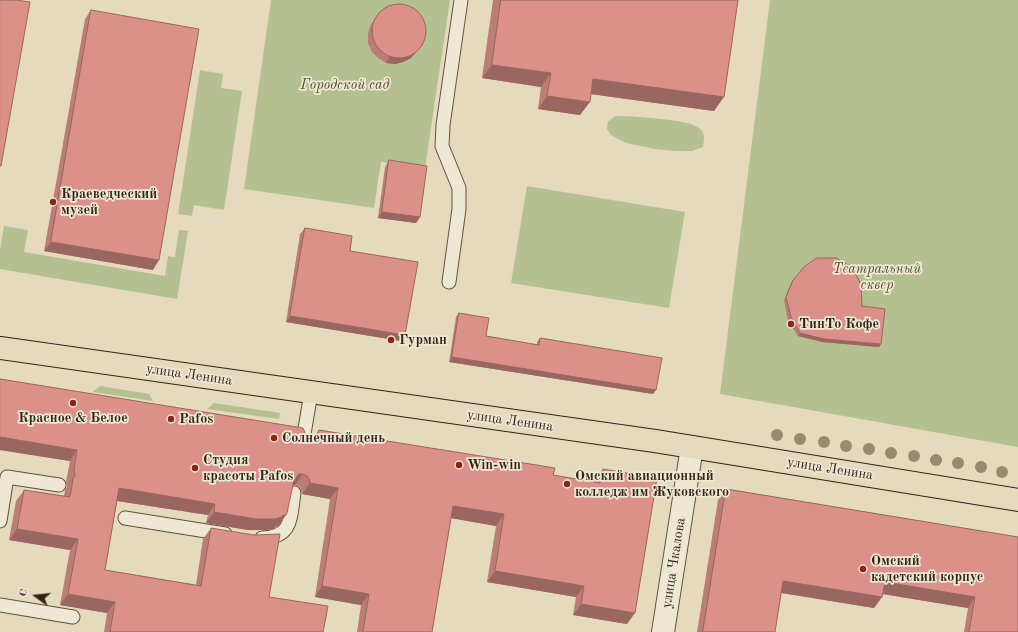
<!DOCTYPE html>
<html>
<head>
<meta charset="utf-8">
<style>
	body { margin:0 }
	#map { position:relative; width:1018px; height:632px; overflow:hidden; background:#e5dabd; font-family:"Old Standard TT",serif }
	canvas { display:block }
	.north { position:absolute; left:16px; top:576px; width:40px; height:40px; -webkit-text-stroke:3px #eee7d4; paint-order:stroke; rotate:285deg; font-size:11px; font-weight:700; line-height:16px; text-align:center; color:#312414 }
	.north::after { content:''; display:block; margin:auto; width:14px; height:18px; background:#312414; clip-path:polygon(50% 0,100% 100%,50% 72%,0 100%) }
</style>
</head>
<body>
<div id="map">
<canvas width="1018" height="632"></canvas>
<div class="north">С</div>
</div>
<script>
const ctx = document.querySelector('canvas').getContext('2d');
ctx.lineJoin = 'round';
function fill(path, color) { ctx.fillStyle = color; ctx.fill(path, 'evenodd'); }
function stroke(path, color, width, dash) { ctx.strokeStyle = color; ctx.lineWidth = width; ctx.lineCap = dash ? 'butt' : 'round'; ctx.setLineDash(dash || []); ctx.stroke(path); }
function drawText(font, color, halo, rows, align = 'center') {
  ctx.font = font + ' "Old Standard TT",serif'; ctx.lineWidth = 3.5; ctx.setLineDash([]); ctx.textBaseline = 'middle'; ctx.strokeStyle = halo; ctx.fillStyle = color; for (const [text, x, y, turn = 0] of rows) {
    ctx.save(); ctx.translate(x, y); ctx.rotate((+turn || 0) * Math.PI / 180); ctx.textAlign = isNaN(turn) ? turn : align; if (halo) ctx.strokeText(text, 0, 0); ctx.fillText(text, 0, 0); ctx.restore();
  }
}
const green = new Path2D(`
	M271,0H450L425,168L381,162L374,208L244,189Z
	M770,0H1018V447L720,394Z
	M200,70L223,74L221,88L242,91L224,210L194,205L192,216L178,214Z
	M615,116C630,116 689,119 699,128C706,133 704,140 703,147L692,151H676L655,149L626,143L611,135L607,129L608,122Z
	M527,186L685,212L669,308L511,283Z
	M4,226L28,230L24,252L165,276L168,256L175,257L179,230L188,231L177,299L0,269V250Z
	M100,386L149,394L153,401L93,392Z
	M214,403L280,413L279,419L207,409Z`);
const service = new Path2D(`
	M449,282L459,209V188L442,146L443,125L461,0
	M303,440L311,393
	M125,518L225,534
	M0,521L7,477L59,485
	M262,538C293,537 290,518 294,493
	M0,605L73,617`);
const minor = new Path2D(`
	M663,632L692,447`);
const primary = new Path2D(`
	M0,348L655,441L1018,500`);
const trees = [
	[777,435],
	[800,439],
	[824,442],
	[846,446],
	[869,449],
	[891,453],
	[914,456],
	[936,460],
	[958,463],
	[981,467],
	[1002,472]
];
const wall = new Path2D(`
	M493,0H738L714,111L591,94L580,115L538,109L541,87L482,78Z
	M91,10L153,270L44,251L85,19Z
	M379,12L417,51L411,58L403,62L395,64L386,63L378,58L372,52L368,43V34L370,26Z
	M389,160L420,217L416,223L378,218L385,167Z
	M305,228L350,251L401,341L286,322L300,234Z
	M793,280L862,306L881,344L879,347L822,342L798,336L788,321L784,300L791,283Z
	M459,313L486,336L537,345V342L540,338L653,394L449,362L456,317Z
	M0,379L306,435L310,437L316,435L319,430L553,475L594,482L595,480L603,469L627,624L573,615L576,597L487,582L496,526L451,518L432,632H357L361,605L315,597L330,499L302,494L301,490L299,487L295,485H293L278,527L276,526L274,529L267,530H248L206,523L208,515L117,501L105,570L196,585L203,539L211,528L269,597L323,632H104L107,613L60,605L70,550L9,540L16,501L24,490L64,496L65,490L67,487L66,482L70,461L0,450Z
	M726,489L1018,537V632H964L968,608L882,594V597L874,608L781,593L775,632H697L718,500Z`);
const shadedWall = new Path2D(`
	M422,45L411,58L403,62L395,64L386,63L390,56Z
	M492,65L551,73L541,87L482,78Z
	M593,79L724,97L714,111L583,93Z
	M547,96L590,102L580,115L538,109Z
	M382,212L420,217L416,223L378,218Z
	M51,242L159,260L153,270L44,251Z
	M290,316L405,335L401,341L286,322Z
	M800,333L881,344L879,347L822,342L798,336Z
	M452,357L656,390L653,394L449,362Z
	M0,437L77,450L70,461L0,450Z
	M299,474H303L295,485L291,486L294,480Z
	M310,483L338,488L330,499L302,494Z
	M119,488L215,504L208,515L111,500Z
	M453,506L504,514L496,526L445,517Z
	M214,512L283,515H286L278,527L276,526L274,529L267,530H248L206,523Z
	M17,529L78,539L70,550L9,540Z
	M495,571L584,586L576,597L487,582Z
	M783,581L882,597L874,608L776,592Z
	M885,582L975,597L968,608L877,593Z
	M322,586L369,594L361,605L315,597Z
	M68,594L115,602L107,613L60,605Z
	M581,604L635,613L627,624L573,615Z`);
const building = new Path2D(`
	M0,0H16L30,2L1,166H0Z
	M501,0H738L724,97L593,79L590,102L547,96L551,73L492,65Z
	M372 31a27 27 0 1 1 54 0a27 27 0 1 1-54 0Z
	M91,10L199,29L159,260L51,242Z
	M389,160L427,166L420,217L382,212Z
	M305,228L352,236L350,251L418,262L405,335L290,316Z
	M817,258H836L852,267L861,284L862,306L885,309L881,344L824,339L800,333L791,317L786,297L793,280L804,267Z
	M459,313L489,318L486,336L539,345L540,338L662,358L656,390L452,357Z
	M0,379L303,428L306,435L310,437L317,434L319,430L555,468L553,475L600,483L603,469L657,478L635,613L581,604L584,586L495,571L504,514L453,506L432,632H363L369,594L322,586L338,488L310,483L309,479L307,476L303,474H299L294,480L287,513L286,515H283L282,517L275,519H256L214,512L215,504L119,488L105,570L201,586L211,528L254,535L280,534L269,597L328,606L323,632H110L115,602L68,594L78,539L17,529L24,490L70,497L73,479L75,475L74,470L77,450L0,437Z
	M726,489L1018,537V632H969L975,597L885,582L882,597L783,581L775,632H703Z`);
const markers = [
	[53,202,4,"#8f2418"],
	[791,324,4,"#8f2418"],
	[391,340,4,"#8f2418"],
	[73,403,4,"#8f2418"],
	[171,419,4,"#8f2418"],
	[274,438,4,"#8f2418"],
	[459,465,4,"#8f2418"],
	[195,468,4,"#8f2418"],
	[567,484,4,"#8f2418"],
	[863,569,4,"#8f2418"]
];
const parkNames = [
	["Городской сад",345,85],
	["Театральный",877,269],
	["сквер",877,285]
];
const poiNames = [
	["Краеведческий",61,194],
	["музей",61,210],
	["ТинТо Кофе",799,324],
	["Гурман",399,340],
	["Красное & Белое",73,418,"center"],
	["Pafos",179,419],
	["Солнечный день",282,438],
	["Студия",203,460],
	["красоты Pafos",203,476],
	["Win-win",467,465],
	["Омский авиационный",575,476],
	["колледж им Жуковского",575,492],
	["Омский",871,561],
	["кадетский корпус",871,577]
];
const streetNames = [
	["улица Ленина",189,375,8],
	["улица Ленина",510,421,8],
	["улица Ленина",830,469,9],
	["улица Чкалова",674,563,-81]
];
fill(green, '#b5c090');
stroke(service, '#5e523e', 15);
stroke(minor, '#5e523e', 24);
stroke(primary, '#312414', 24);
stroke(service, '#eee7d4', 13);
stroke(minor, '#eee7d4', 22);
stroke(primary, '#e5dabd', 22);
ctx.fillStyle = '#948b71';
for (const [x, y] of trees) { ctx.beginPath(); ctx.arc(x, y, 6, 0, 2 * Math.PI); ctx.fill(); }
fill(wall, '#bc7d76');
fill(shadedWall, '#996660');
fill(building, '#db9189');
stroke(building, '#996660', 1);
for (const [x, y, r, color] of markers) { const dot = new Path2D(); dot.arc(x, y, r, 0, 2 * Math.PI); ctx.fillStyle = color; ctx.fill(dot); stroke(dot, '#eee7d4', 1.5); }
drawText('italic 14px', '#524b33', '#eee7d4', parkNames);
drawText('bold 14px', '#312414', '#eee7d4', poiNames, 'left');
drawText('14px', '#312414', '#eee7d4', streetNames);
</script>
</body>
</html>
